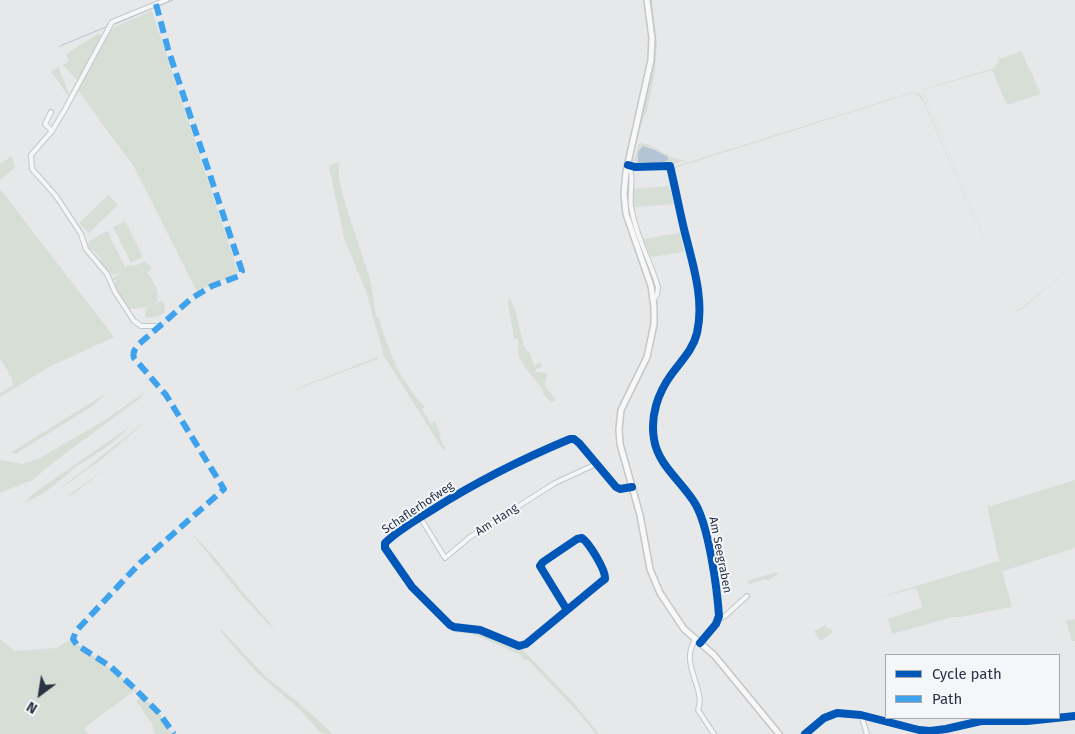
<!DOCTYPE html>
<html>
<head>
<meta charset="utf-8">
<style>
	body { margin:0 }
	#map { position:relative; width:1075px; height:734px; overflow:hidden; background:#e6e8ea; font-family:"Fira Sans",sans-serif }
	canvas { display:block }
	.legend { position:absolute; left:885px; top:654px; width:175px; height:65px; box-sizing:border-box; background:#f4f6f9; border:1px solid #a4a8b1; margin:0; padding:6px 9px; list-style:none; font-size:15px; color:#2b3445 }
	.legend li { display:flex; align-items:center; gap:10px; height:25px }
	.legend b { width:25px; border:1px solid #a4a8b1 }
	.north { position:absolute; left:15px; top:669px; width:50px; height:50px; -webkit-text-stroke:4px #f4f6f9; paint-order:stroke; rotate:211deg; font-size:14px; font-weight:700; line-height:20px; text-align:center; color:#2b3445 }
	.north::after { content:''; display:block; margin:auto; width:18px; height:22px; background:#2b3445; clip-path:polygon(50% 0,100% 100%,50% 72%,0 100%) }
</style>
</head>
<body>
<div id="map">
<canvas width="1075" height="734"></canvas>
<ul class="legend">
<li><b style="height:6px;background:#0057b8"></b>Cycle path</li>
<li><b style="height:6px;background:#3ea3ec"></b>Path</li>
</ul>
<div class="north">N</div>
</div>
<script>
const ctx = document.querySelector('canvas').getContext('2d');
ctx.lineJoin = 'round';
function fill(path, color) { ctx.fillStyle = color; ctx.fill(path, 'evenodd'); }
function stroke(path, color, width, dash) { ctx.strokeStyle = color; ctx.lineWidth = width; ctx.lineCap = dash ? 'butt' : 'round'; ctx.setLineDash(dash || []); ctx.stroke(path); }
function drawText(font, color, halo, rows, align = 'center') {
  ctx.font = font + ' "Fira Sans",sans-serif'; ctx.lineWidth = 4; ctx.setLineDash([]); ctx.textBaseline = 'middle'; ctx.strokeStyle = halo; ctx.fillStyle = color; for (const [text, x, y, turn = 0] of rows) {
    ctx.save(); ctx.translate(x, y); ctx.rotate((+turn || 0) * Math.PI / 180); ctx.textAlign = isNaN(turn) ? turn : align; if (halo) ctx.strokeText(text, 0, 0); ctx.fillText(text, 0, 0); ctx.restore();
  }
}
const green = new Path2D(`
	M649,0H652L657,43L655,71L646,114L644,115L631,163L653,60Z
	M974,0L1000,59L1021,51L1041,94L1007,105L992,70L926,89L923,92L1017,310L1022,308L1075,263L1028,304C1025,307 1022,310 1017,311L1016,308L923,93L924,89L994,68L999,60L998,55Z
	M152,11L238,272C235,276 205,287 197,292L134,167L77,89L112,29L116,26Z
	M99,33L102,37L78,81L63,65L69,61L66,54Z
	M58,67L69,93L68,96L51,71Z
	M913,92L920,94L923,99L1015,312L923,101L917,94L912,93L678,167L673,171L676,166Z
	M641,143C660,146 667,160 685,160L673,164L635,165C633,159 637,151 639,144ZM643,146L653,148L668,158L639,162Z
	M12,156L15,167L0,180V164Z
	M340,161C331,175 365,259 370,279C373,292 374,304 376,317H378C390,353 399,380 425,407L422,409L431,424L435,421L441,437L440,438L446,450L442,448L384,356L366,291L344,238L329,166Z
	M669,186L674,204L634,207L633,189Z
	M0,189L114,337L51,366L0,397V393L12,386L13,384L10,375L0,358Z
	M109,195L118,205L89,233L79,223Z
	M125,221L143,257L131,263L113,227Z
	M107,231H108L110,237L125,267L128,265L135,266L144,261L151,266V269L147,273C154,282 161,291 156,303C146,307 140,310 128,308L114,285L118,279L116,281L112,279L121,273L113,275L110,272L108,273L97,260L101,259L92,249L90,251L88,247L89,241Z
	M680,233L684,252L651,257L643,239Z
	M509,297L515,309L524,347L530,354L535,368L536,364L542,363L541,367L535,370L536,372L545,373L547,375L545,386L556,400L553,402L550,401L543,394V390L524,366L518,353V339H514L508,303Z
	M162,301C171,314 159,317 148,318L145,316L146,308Z
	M378,357V359L295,390V389Z
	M145,392L138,400L63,455L32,480L0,493V460L23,464L40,458L105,420Z
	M107,393L94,405L17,453H12L13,451Z
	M151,417L102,459L52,495Z
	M129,427C115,443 94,455 76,467C61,479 43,497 25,502L34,493Z
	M112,464L73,494L65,498Z
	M1075,480V548L1003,571L1001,568L1012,607L960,617H953L892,634L888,619L923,607L916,588L877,598L999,561L987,505L991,506Z
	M192,534C214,554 230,577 249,599C258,610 268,620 276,632L242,596Z
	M777,572L778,574L767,581L766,579L749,584L747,581Z
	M422,599L452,629L476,630L523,650L572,701L599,734H596L578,712L528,660H524L520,655L483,638L470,634L454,632Z
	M1075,619V641H1072L1066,621Z
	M825,625L828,629L830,628L833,632L820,641L814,631Z
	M221,629L266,677L299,703L333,734H324L319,731L300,710L256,672L222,633L220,631Z
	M0,639L15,651L56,648L70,640C103,662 131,682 158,712C164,719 167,728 174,734H155L152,724L136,701L140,698L134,691L84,728L88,734H0Z`);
const water = new Path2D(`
	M643,146L653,149L668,157V160L661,163L638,162V152Z`);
const stream = new Path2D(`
	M159,6L173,0
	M115,24L153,8
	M60,46L106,27`);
const street = new Path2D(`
	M51,112L45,124L52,131L64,111L112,22L166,0
	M52,131L31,155L32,169L56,196L81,234L86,249L107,274L115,292L134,321L141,326H160
	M628,165L635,167L670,166C675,187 679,208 684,229C692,262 705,299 697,333C693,350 681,361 671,375C658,393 650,416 654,439C658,466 683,482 696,505C709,529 717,587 719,616L716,624L700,643
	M628,165C635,175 629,194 631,206C635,234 650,260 658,287L657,295L653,300
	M420,517L445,558L470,537L555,483L596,464
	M567,610L540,566L543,562L577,539L582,538C589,543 606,570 605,579L601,582L526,644L519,646L480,630L454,627L450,625L412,587L385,548V543C398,530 416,520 432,510C476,482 522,459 570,439H574L579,443L616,487L620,489L632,487
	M719,619L725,616L747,596
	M695,639C693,644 690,649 690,655C688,673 705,693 698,710L714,734
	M861,715L867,734
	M805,734L824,718L837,713L861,715L919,730L930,731L946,729L981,721H1027L1075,716`);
const secondary = new Path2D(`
	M647,0L652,38L651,60L626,172L624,194L626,214L651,286L654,307V324L647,357L621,410L619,429L620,444L640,515L650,569L660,593L684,629L714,655L779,734`);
const quiet = new Path2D(`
	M156,4L168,49L242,271L239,276L212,286L192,298L139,344C135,349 132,352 134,358L166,395L224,489L140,563L76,631L73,639L77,645L111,667L132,686L159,713L174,734`);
const cycleway = new Path2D(`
	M628,165L635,167L670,166C675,187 679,208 684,229C692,262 705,299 697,333C693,350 681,361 671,375C658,393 650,416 654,439C658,466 683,482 696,505C709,529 717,587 719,616L716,624L700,643
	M567,610L540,566L543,562L577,539L582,538C589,543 606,570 605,579L601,582L526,644L519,646L480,630L454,627L450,625L412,587L385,548V543C398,530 416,520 432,510C476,482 522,459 570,439H574L579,443L616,487L620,489L632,487
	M805,734L824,718L837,713L861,715L919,730L930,731L946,729L981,721H1027L1075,716`);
const streetNames = [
	["Schaflerhofweg",418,508,-34],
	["Am Hang",497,520,-33],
	["Am Seegraben",720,555,79]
];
fill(green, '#d6ded6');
fill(water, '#b4c4d5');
stroke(stream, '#b4c4d5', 1);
stroke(street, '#c4c6c8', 6);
stroke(secondary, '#c4c6c8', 8);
stroke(street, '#f5f6f7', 4);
stroke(secondary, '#f8f8f8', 5);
stroke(quiet, '#3ea3ec', 6, [12, 6]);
stroke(cycleway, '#0057b8', 8);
drawText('12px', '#2b3445', '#f4f6f9', streetNames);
</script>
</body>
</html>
